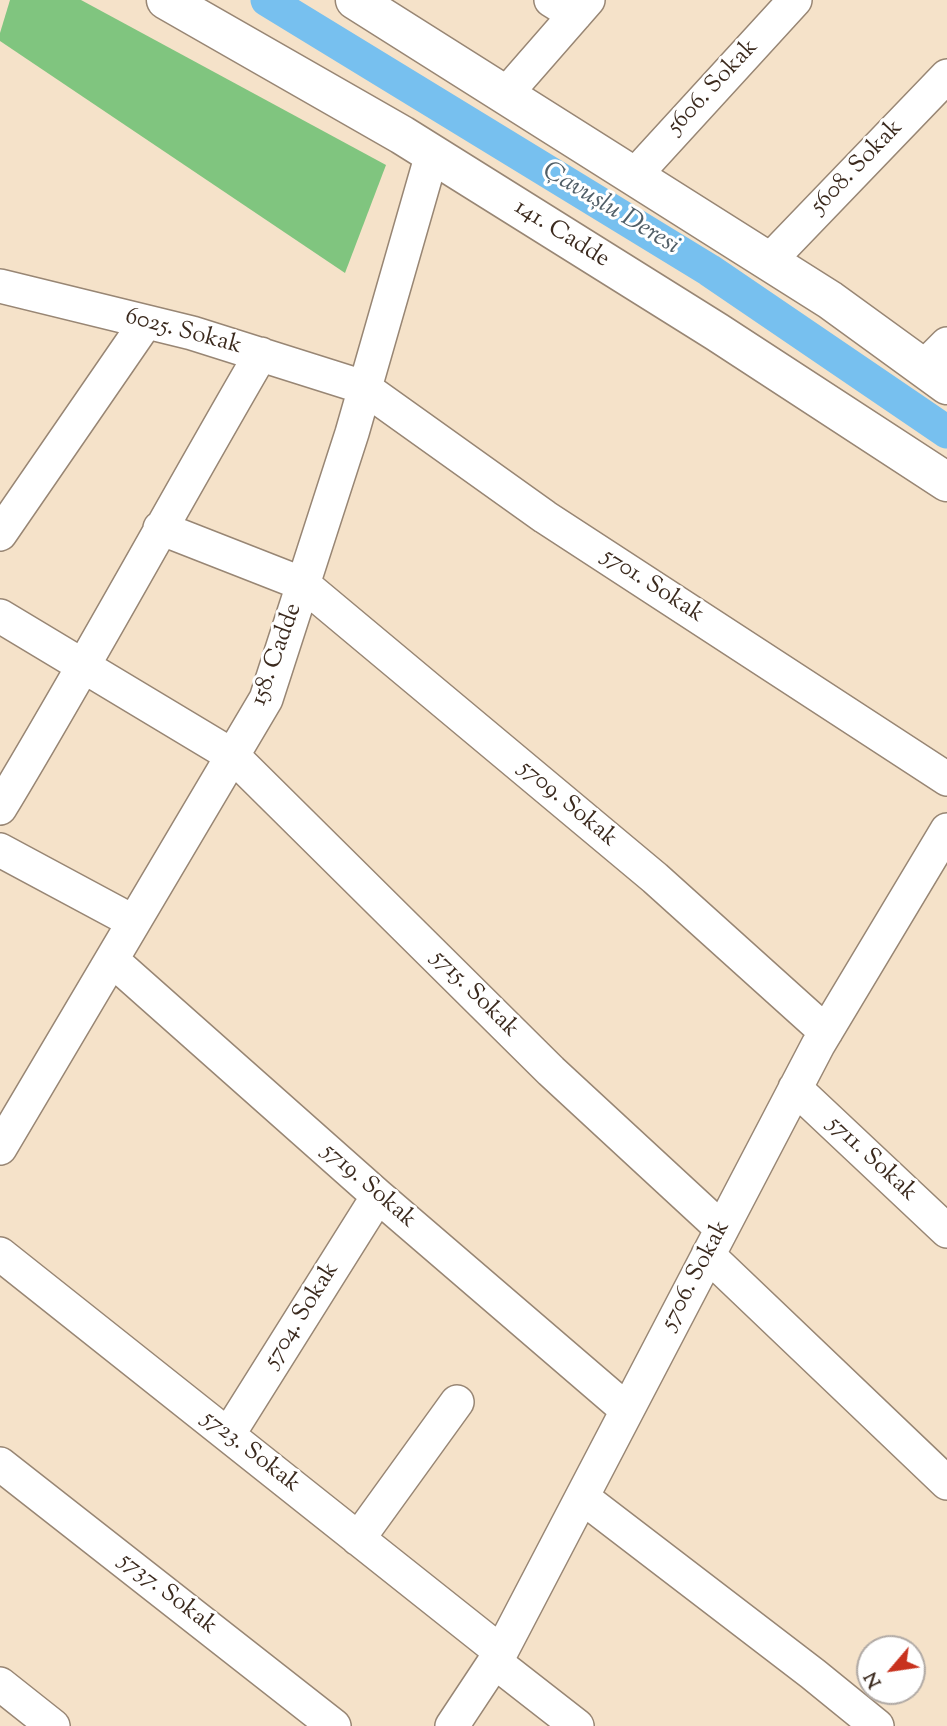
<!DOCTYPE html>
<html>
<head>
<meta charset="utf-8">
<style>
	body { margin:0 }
	#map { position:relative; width:947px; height:1726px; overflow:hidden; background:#f5e2c9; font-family:"Sorts Mill Goudy",serif }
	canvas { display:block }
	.north { position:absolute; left:856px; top:1635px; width:70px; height:70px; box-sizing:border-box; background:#fff; border:2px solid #b1aaa5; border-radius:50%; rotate:241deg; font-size:19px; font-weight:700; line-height:28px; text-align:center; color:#3b2a1e }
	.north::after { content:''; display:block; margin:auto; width:24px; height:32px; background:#c8321e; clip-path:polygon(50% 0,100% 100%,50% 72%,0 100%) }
</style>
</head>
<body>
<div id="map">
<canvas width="947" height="1726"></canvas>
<div class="north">N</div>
</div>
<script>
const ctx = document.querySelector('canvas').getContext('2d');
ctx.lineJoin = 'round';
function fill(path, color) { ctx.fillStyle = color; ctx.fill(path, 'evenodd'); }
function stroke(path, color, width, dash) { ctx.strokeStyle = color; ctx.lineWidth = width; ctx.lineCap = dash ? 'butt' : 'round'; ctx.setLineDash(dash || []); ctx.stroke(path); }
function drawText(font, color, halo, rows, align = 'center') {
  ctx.font = font + ' "Sorts Mill Goudy",serif'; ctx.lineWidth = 6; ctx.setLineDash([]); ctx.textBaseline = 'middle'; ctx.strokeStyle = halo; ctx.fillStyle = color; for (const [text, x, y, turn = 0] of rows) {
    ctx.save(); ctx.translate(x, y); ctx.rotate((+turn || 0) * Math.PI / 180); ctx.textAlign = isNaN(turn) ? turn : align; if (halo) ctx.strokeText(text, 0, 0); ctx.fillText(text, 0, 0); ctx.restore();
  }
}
const green = new Path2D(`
	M10,0H81L386,165L345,273L0,41V33Z`);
const canal = new Path2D(`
	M267,0L709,270L947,432`);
const minor = new Path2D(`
	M551,0L575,15
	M505,95L588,0
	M634,176L795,0
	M769,261L947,76
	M0,286L192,333L363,387L545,517L947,779
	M923,368L947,344
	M160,528L303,584L655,878L826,1032
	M0,534L146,322
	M0,616L233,756L551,1071L722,1229
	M0,808C90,659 173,505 261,354
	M0,850L134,922
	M112,960L378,1196L627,1410
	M795,1088L947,1231
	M0,1148L266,699L352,433L432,154
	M0,1254L501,1652
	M708,1255L947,1483
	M228,1435L378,1196
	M0,1464L334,1726
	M582,1497L813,1674L877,1726
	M358,1539L457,1402
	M495,1662L577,1726
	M0,1684L53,1726
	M452,1726L501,1652L818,1045L947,830`);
const tertiary = new Path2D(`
	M166,0L402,135L717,332L947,482
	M355,0L830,300L947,385`);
const streetNames = [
	["5606. Sokak",714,88,-47],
	["5608. Sokak",858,168,-46],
	["141. Cadde",561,235,32],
	["6025. Sokak",183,333,15],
	["5701. Sokak",652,587,33],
	["158. Cadde",278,655,-70],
	["5709. Sokak",567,805,40],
	["5715. Sokak",474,995,45],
	["5711. Sokak",871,1160,43],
	["5719. Sokak",368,1187,41],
	["5706. Sokak",697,1276,-62],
	["5704. Sokak",303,1316,-58],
	["5723. Sokak",250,1453,38],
	["5737. Sokak",167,1595,38]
];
const waterNames = [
	["Çavuşlu Deresi",610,210,31]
];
fill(green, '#80c57f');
stroke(canal, '#77c0ef', 33);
stroke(minor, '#988674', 36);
stroke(tertiary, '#988674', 41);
stroke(minor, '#fff', 33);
stroke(tertiary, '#fff', 38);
drawText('24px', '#3b2a1e', '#fff', streetNames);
drawText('italic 26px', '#505e67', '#fff', waterNames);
</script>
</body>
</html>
